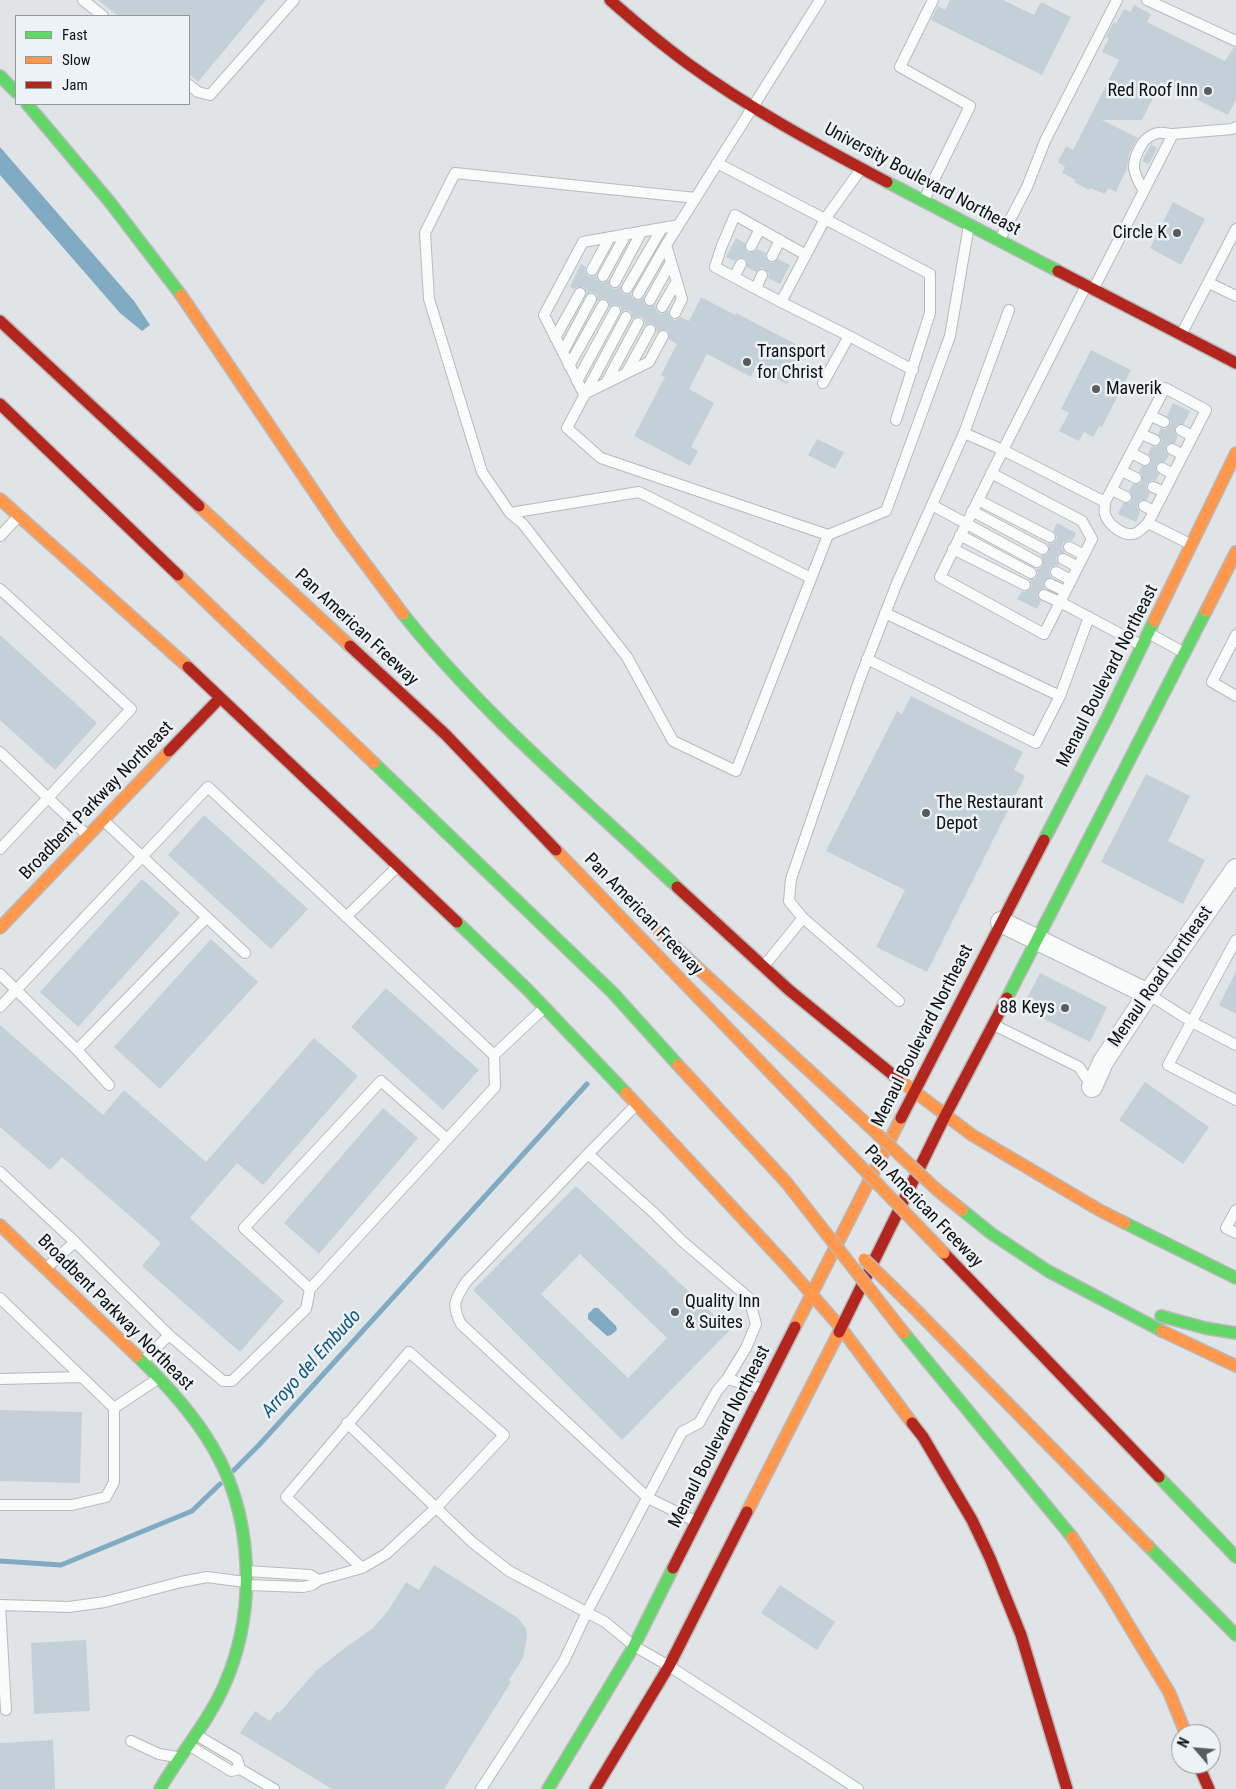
<!DOCTYPE html>
<html>
<head>
<meta charset="utf-8">
<style>
	body { margin:0 }
	#map { position:relative; width:1236px; height:1789px; overflow:hidden; background:#e1e4e6; font-family:"Roboto Condensed",sans-serif }
	canvas { display:block }
	.legend { position:absolute; left:15px; top:15px; width:175px; height:90px; box-sizing:border-box; background:#ecf2f5; border:1px solid #94989b; margin:0; padding:6px 9px; list-style:none; font-size:15px; color:#101213 }
	.legend li { display:flex; align-items:center; gap:10px; height:25px }
	.legend b { width:25px; border:1px solid #94989b }
	.north { position:absolute; left:1171px; top:1724px; width:50px; height:50px; box-sizing:border-box; background:#ecf2f5; border:1px solid #94989b; border-radius:50%; rotate:297deg; font-size:14px; font-weight:700; line-height:20px; text-align:center; color:#101213 }
	.north::after { content:''; display:block; margin:auto; width:18px; height:22px; background:#595c5d; clip-path:polygon(50% 0,100% 100%,50% 72%,0 100%) }
</style>
</head>
<body>
<div id="map">
<canvas width="1236" height="1789"></canvas>
<ul class="legend">
<li><b style="height:6px;background:#63d668"></b>Fast</li>
<li><b style="height:6px;background:#ff974d"></b>Slow</li>
<li><b style="height:6px;background:#b3261e"></b>Jam</li>
</ul>
<div class="north">N</div>
</div>
<script>
const ctx = document.querySelector('canvas').getContext('2d');
ctx.lineJoin = 'round';
function fill(path, color) { ctx.fillStyle = color; ctx.fill(path, 'evenodd'); }
function stroke(path, color, width, dash) { ctx.strokeStyle = color; ctx.lineWidth = width; ctx.lineCap = dash ? 'butt' : 'round'; ctx.setLineDash(dash || []); ctx.stroke(path); }
function drawText(font, color, halo, rows, align = 'center') {
  ctx.font = font + ' "Roboto Condensed",sans-serif'; ctx.lineWidth = 5; ctx.setLineDash([]); ctx.textBaseline = 'middle'; ctx.strokeStyle = halo; ctx.fillStyle = color; for (const [text, x, y, turn = 0] of rows) {
    ctx.save(); ctx.translate(x, y); ctx.rotate((+turn || 0) * Math.PI / 180); ctx.textAlign = isNaN(turn) ? turn : align; if (halo) ctx.strokeText(text, 0, 0); ctx.fillText(text, 0, 0); ctx.restore();
  }
}
const water = new Path2D(`
	M0,147L134,301L150,325L142,331L120,313L0,175Z
	M594,1308H598L616,1326L617,1330L611,1335L607,1336L588,1319V1314Z`);
const stream = new Path2D(`
	M233,1471L259,1445L587,1084
	M0,1561L61,1565L192,1511L220,1484`);
const building = new Path2D(`
	M98,0H266L198,82L189,74V16H118Z
	M950,0H1003L1034,15L1041,2L1071,17L1042,75L931,20L938,6L945,10Z
	M1134,5L1151,14L1147,22L1225,61L1234,47L1236,48V100L1228,115L1161,82L1142,120H1102L1138,138L1129,154L1127,168L1116,192L1108,188L1105,194L1090,188L1089,190L1074,182L1076,180L1062,173L1065,167L1058,162L1066,146L1073,150L1119,60L1102,52L1109,38L1106,37L1114,22L1116,24L1124,9L1131,12Z
	M1151,144L1157,148L1149,164L1142,161Z
	M1173,202L1205,219L1181,265L1150,248Z
	M736,238L745,243V249L748,252H754L757,249L766,253L765,257L769,262L773,263L778,259L790,265L780,284L768,278L769,274L765,269L761,268L756,272L747,267V261L744,258H738L735,261L726,257Z
	M581,264L586,267L585,271L588,276L593,277L596,275L597,280L603,283L609,280V285L612,288L616,289L621,286V291L623,294L627,295L631,293L632,298L638,301L644,298V303L647,306H653L656,304L655,307L658,313L662,314L668,310L669,316L672,319L676,320L681,317L689,321L701,297L735,315L736,313L805,349L787,384L755,368L751,377L707,354L689,389L714,403L691,447L698,451L690,466L634,436L665,377L661,375L677,344L669,339V333L666,330H660L657,333L656,327L653,324L649,323L644,326L645,322L642,317L637,316L632,319V314L630,311L625,310L622,312L621,307L615,304L609,307V302L606,299L602,298L597,301V295L591,292L587,294L586,290L583,287H577L574,289L570,287Z
	M1091,350L1131,370L1102,427L1099,426L1093,437L1084,432L1079,441L1059,431L1069,413L1061,409Z
	M1173,403L1190,411L1184,424H1178L1175,427V433L1178,436L1175,443H1169L1166,446V452L1169,455L1165,462H1159L1156,465V471L1159,474L1156,481L1152,480L1147,484L1146,488L1150,493L1147,500H1141L1138,503L1137,507L1140,512L1136,522L1118,514L1123,503H1129L1132,500V494L1129,491L1133,484H1139L1142,481V475L1139,472L1142,466H1148L1151,463V457L1148,454L1152,446L1156,447L1161,443L1162,439L1158,434L1161,428L1165,429L1170,425L1171,421L1167,416Z
	M817,439L844,452L835,469L808,455Z
	M1057,523L1076,533L1072,541L1068,540L1063,543L1062,548L1065,553H1059L1056,559L1059,566L1055,565L1050,568L1049,573L1052,578L1046,579L1043,584L1045,588L1038,592L1037,596L1041,601L1037,609L1017,599L1022,591L1026,592L1031,588L1032,584L1029,579H1035L1038,573L1036,569L1040,568L1043,565V559L1040,556L1046,555L1049,552V546L1047,543L1051,544L1056,541L1057,536L1053,531Z
	M0,635L97,723L55,770L0,720Z
	M911,696L1023,752L1014,770L1025,776L927,972L876,947L905,890L826,851L897,711L902,714Z
	M1146,774L1190,796L1168,841L1205,860L1183,904L1101,862Z
	M204,815L308,909L271,949L168,855Z
	M142,879L180,913L78,1027L40,992Z
	M211,939L258,982L160,1089L114,1047Z
	M1236,971V1014L1219,1005Z
	M1040,973L1107,1007L1090,1042L1022,1008Z
	M386,988L479,1070L443,1110L351,1027Z
	M0,1025L103,1115L124,1090L206,1162L314,1038L358,1076L263,1185L237,1163L190,1218L284,1301L240,1352L142,1266L161,1243L62,1157L50,1170L0,1127Z
	M1145,1082L1209,1127L1183,1164L1119,1120Z
	M383,1108L418,1138L319,1254L284,1223Z
	M576,1186L730,1330L622,1440L473,1290ZM580,1254L667,1338L628,1378L541,1294Z
	M0,1410L82,1412L80,1483L0,1481Z
	M434,1565L518,1618L526,1628L527,1637L523,1658L509,1680L511,1682L444,1789H332L240,1733L255,1711L270,1721L277,1711L279,1713L316,1671L342,1650L372,1629L388,1611L406,1582L419,1590Z
	M780,1585L835,1622L817,1650L761,1613Z
	M86,1640L90,1711L34,1714L31,1643Z
	M53,1740L55,1789H0V1743Z`);
const lane = new Path2D(`
	M83,0L103,16
	M1147,0L1236,41
	M189,85L198,92L210,95L294,0
	M717,163L825,219L781,302L849,336L823,383
	M861,169L825,219L930,274V313L896,420
	M1144,191C1132,172 1130,163 1142,144C1145,139 1152,134 1158,133C1162,132 1169,134 1173,134
	M924,200L970,106L900,67L933,0
	M1000,239L1027,187L1045,141L1117,0
	M666,245L682,299L675,313
	M751,246L760,229
	M772,256L780,240
	M592,270L610,237
	M603,276L626,234
	M734,277L741,264
	M615,282L642,231
	M1209,283L1236,296
	M1086,286L1003,450L1105,502L1165,388L1206,410L1148,523L1190,544
	M627,288L662,228
	M756,288L762,275
	M1094,288L1173,134L1232,129L1236,127
	M638,294L666,245L820,0
	M650,300L671,262
	M781,302L715,267L721,248L735,215L806,255
	M662,307L677,281
	M626,317L567,428L601,458L828,535L736,771L673,741L627,657L523,524L510,513L482,472L429,299L425,233L455,173L696,198
	M1182,333L1236,229
	M849,336L913,370
	M555,338L580,293
	M563,352L591,299
	M569,366L603,305
	M627,372L650,330
	M577,381L615,311
	M606,383L638,323
	M584,394L544,315L583,242L679,225
	M584,394L649,362L663,336
	M1151,416L1164,422
	M1181,430L1192,436
	M964,433L1003,450L940,577L1044,634L1092,539L1082,521L991,473
	M1141,434L1155,440
	M1172,449L1183,455
	M1131,453L1145,460
	M1162,468L1173,474
	M1122,471L1136,478
	M1153,487L1164,492
	M1112,490L1126,497
	M978,500L1050,537
	M1105,502C1105,506 1104,511 1105,514C1108,525 1125,538 1136,533C1140,531 1145,526 1148,523
	M932,505L1037,562
	M1144,506L1154,511
	M972,511L1043,549
	M510,513L639,492L811,578
	M828,535L886,511L950,336L969,225
	M960,535L1031,573
	M0,536L18,517
	M1069,547L1084,555
	M953,549L1025,585
	M1063,559L1078,567
	M1056,572L1071,580
	M1050,584L1065,591
	M0,589L131,709L0,849
	M1044,595L1060,602L1141,645
	M885,613L1060,696
	M1150,634L1183,652
	M1236,635L1212,682L1236,696
	M867,659L1036,743L1060,696L1089,617
	M0,752L88,836
	M104,821L245,953
	M346,917L397,867
	M1236,940L1168,1065L1236,1100
	M764,966L803,918
	M0,974L77,1050L109,1085
	M1148,994L1192,1022L1236,1045
	M899,1001L803,918L789,901L791,879L859,681L897,583L964,433L1009,310
	M0,1007L208,787L494,1055L495,1087L310,1289L306,1309L232,1381H223L169,1335L75,1242L0,1172
	M994,1025L1079,1067L1092,1087
	M77,1050L207,917
	M494,1055L544,1008
	M588,1154L636,1105
	M1236,1210L1226,1228L1236,1233
	M46,1268L75,1242
	M310,1289L244,1228L381,1081L447,1139
	M0,1298L114,1408V1482L106,1497L72,1505H0
	M143,1361L169,1335
	M0,1379L82,1377
	M114,1408L159,1378
	M347,1423L472,1542L509,1571L605,1622L634,1646L669,1666L858,1789
	M695,1521L648,1498L461,1324C451,1305 455,1299 466,1282L588,1154L654,1213L682,1241L749,1298L756,1324L746,1348L727,1379
	M247,1571L310,1575L319,1580
	M248,1585L303,1587L312,1585L319,1580L362,1568L386,1554L437,1507L504,1435L409,1352L286,1497L362,1568
	M6,1710L0,1605L69,1607L105,1602L181,1582L207,1577L245,1582
	M198,1736L237,1759L240,1769
	M131,1741L159,1754L177,1757
	M190,1746L231,1771L240,1769L274,1789
	M481,1789L564,1661L587,1612L682,1432L699,1423L717,1391L727,1379L763,1389`);
const street = new Path2D(`
	M1001,922L1148,994
	M1092,1087L1103,1062L1148,994L1236,869`);
const fast = new Path2D(`
	M0,76L16,92
	M27,104L109,201L181,295
	M887,182L1058,271
	M403,614C483,715 584,799 677,887
	M374,763L613,993L678,1065
	M1044,840L1107,718L1154,621
	M457,922L527,989L626,1093
	M1007,998L1206,611
	M962,1210L992,1234L1048,1271L1162,1331
	M1125,1223L1236,1278
	M1161,1316L1205,1328L1236,1333
	M904,1333L1072,1537
	M137,1356C165,1383 192,1412 212,1446C254,1516 257,1612 224,1686C207,1724 180,1754 160,1789
	M1159,1477L1236,1557
	M1148,1546L1236,1635
	M548,1789L634,1646L673,1568`);
const slow = new Path2D(`
	M181,295L340,530L403,614
	M0,499L188,667
	M199,506L350,646
	M178,575L374,763
	M1206,611L1236,552
	M1154,621L1236,453
	M556,850L821,1125
	M0,928L169,751
	M660,933L841,1100
	M678,1065L786,1182
	M898,1079L972,1135L1101,1211L1125,1223
	M626,1093L786,1265L841,1328L912,1423
	M0,1225L137,1356
	M913,1307L1148,1546
	M795,1327L901,1118
	M1162,1331L1236,1366
	M747,1512L839,1332
	M1072,1537L1108,1591L1169,1692L1186,1734`);
const jam = new Path2D(`
	M610,0C635,22 660,43 687,63C750,109 819,146 887,182
	M1058,271L1236,363
	M0,321L199,506
	M0,404L178,575
	M350,646L446,735L556,850
	M188,667L457,922
	M169,751L220,698
	M677,887L789,990L898,1079
	M901,1118L1044,840
	M944,1253L1159,1477
	M839,1332L945,1116L1007,998
	M912,1423L923,1437L972,1520L990,1558L1021,1635L1067,1789
	M673,1568L795,1327
	M1198,1764L1209,1789
	M595,1789L669,1666L747,1512`);
const slowBridge = new Path2D(`
	M841,1100L936,1189L962,1210
	M821,1125L944,1253
	M786,1182L904,1333
	M864,1259L913,1307`);
const markers = [
	[1208,91,5,"#595c5d"],
	[1177,233,5,"#595c5d"],
	[747,362,5,"#595c5d"],
	[1096,389,5,"#595c5d"],
	[926,813,5,"#595c5d"],
	[1065,1008,5,"#595c5d"],
	[675,1312,5,"#595c5d"]
];
const poiNames = [
	["Red Roof Inn",1198,91,"right"],
	["Circle K",1167,233,"right"],
	["Transport",757,352],
	["for Christ",757,373],
	["Maverik",1106,389],
	["The Restaurant",936,803],
	["Depot",936,824],
	["88 Keys",1055,1008,"right"],
	["Quality Inn",685,1302],
	["& Suites",685,1323]
];
const streetNames = [
	["University Boulevard Northeast",922,180,28],
	["Pan American Freeway",356,628,43],
	["Menaul Boulevard Northeast",1108,676,-63],
	["Broadbent Parkway Northeast",97,801,-46],
	["Pan American Freeway",643,915,46],
	["Menaul Road Northeast",1161,977,-55],
	["Menaul Boulevard Northeast",923,1036,-63],
	["Pan American Freeway",923,1207,46],
	["Broadbent Parkway Northeast",115,1313,45],
	["Menaul Boulevard Northeast",720,1437,-63]
];
const waterNames = [
	["Arroyo del Embudo",312,1364,-48]
];
fill(water, '#81abc3');
stroke(stream, '#81abc3', 5);
fill(building, '#c3d0d8');
stroke(lane, '#b7b9bb', 12);
stroke(street, '#b7b9bb', 22);
stroke(fast, '#b7b9bb', 14);
stroke(slow, '#b7b9bb', 14);
stroke(jam, '#b7b9bb', 14);
stroke(lane, '#fafbfb', 10);
stroke(street, '#fafbfb', 20);
stroke(fast, '#63d668', 11);
stroke(slow, '#ff974d', 11);
stroke(jam, '#b3261e', 11);
stroke(slowBridge, '#b7b9bb', 14, []);
stroke(slowBridge, '#ff974d', 11);
for (const [x, y, r, color] of markers) { const dot = new Path2D(); dot.arc(x, y, r, 0, 2 * Math.PI); ctx.fillStyle = color; ctx.fill(dot); stroke(dot, '#ecf2f5', 2); }
drawText('18px', '#101213', '#ecf2f5', poiNames, 'left');
drawText('18px', '#101213', '#ecf2f5', streetNames);
drawText('italic 19px', '#11597c', '#ecf2f5', waterNames);
</script>
</body>
</html>
